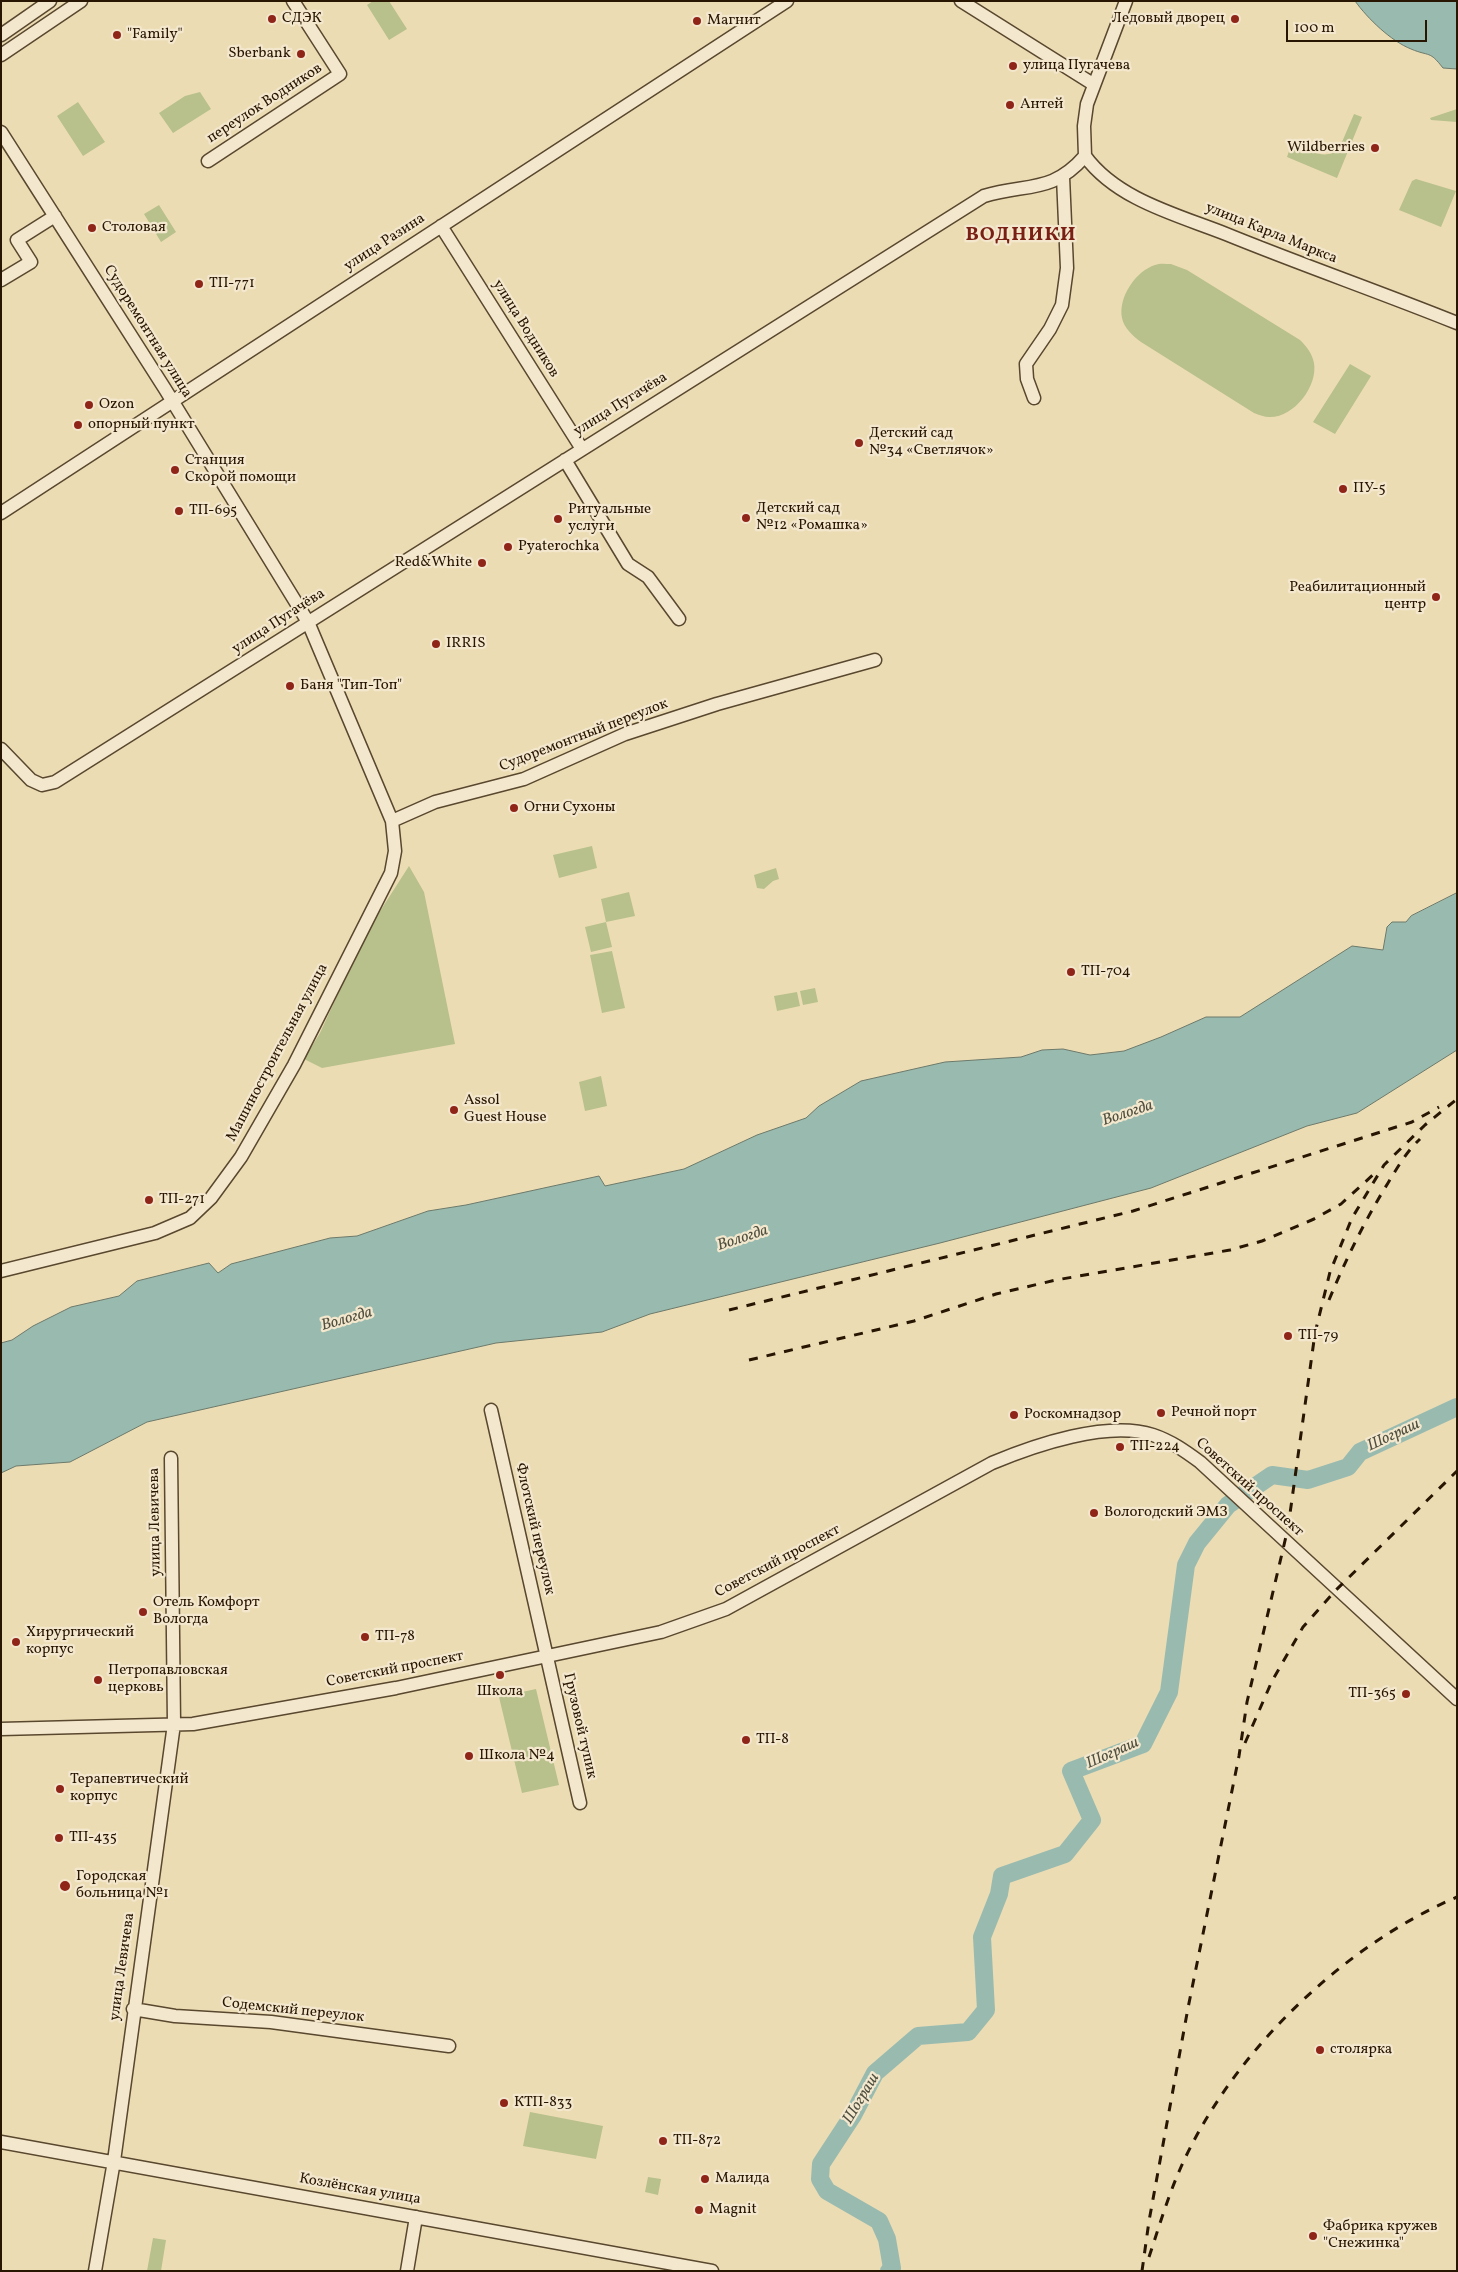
<!DOCTYPE html>
<html>
<head>
<meta charset="utf-8">
<style>
	body { margin:0 }
	#map { position:relative; width:1458px; height:2272px; overflow:hidden; background:#ecdcb4; font-family:Vollkorn,serif }
	canvas { display:block }
	.frame { position:absolute; inset:0; border:2px solid #281502; pointer-events:none }
	.scale { position:absolute; left:1286px; top:20px; width:141px; height:22px; box-sizing:border-box; border:2px solid #281502; border-top:0; padding-left:6px; font-size:15px; line-height:18px; white-space:nowrap; color:#281502; -webkit-text-stroke:4px #f3e8ce; paint-order:stroke }
</style>
</head>
<body>
<div id="map">
<canvas width="1458" height="2272"></canvas>
<div class="frame"></div>
<div class="scale">100 m</div>
</div>
<script>
const ctx = document.querySelector('canvas').getContext('2d');
ctx.lineJoin = 'round';
function fill(path, color) { ctx.fillStyle = color; ctx.fill(path, 'evenodd'); }
function stroke(path, color, width, dash) { ctx.strokeStyle = color; ctx.lineWidth = width; ctx.lineCap = dash ? 'butt' : 'round'; ctx.setLineDash(dash || []); ctx.stroke(path); }
function drawText(font, color, halo, rows, align = 'center') {
  ctx.font = font + ' Vollkorn,serif'; ctx.lineWidth = 4.5; ctx.setLineDash([]); ctx.textBaseline = 'middle'; ctx.strokeStyle = halo; ctx.fillStyle = color; for (const [text, x, y, turn = 0] of rows) {
    ctx.save(); ctx.translate(x, y); ctx.rotate((+turn || 0) * Math.PI / 180); ctx.textAlign = isNaN(turn) ? turn : align; if (halo) ctx.strokeText(text, 0, 0); ctx.fillText(text, 0, 0); ctx.restore();
  }
}
const green = new Path2D(`
	M373,1H389L407,29L389,40L367,5Z
	M200,92L211,109L173,133L159,113L185,96Z
	M78,102L105,142L83,156L57,116Z
	M1457,109V122L1431,120L1430,118Z
	M1354,114L1362,117L1337,178L1287,157L1290,148L1296,145C1312,150 1324,161 1339,149Z
	M1416,179L1456,191L1441,227L1399,210L1412,181Z
	M159,205L176,232L161,242L144,214Z
	M1171,264L1187,270L1300,340C1307,347 1312,353 1314,363C1318,386 1294,418 1269,417C1265,417 1259,415 1254,413L1141,342C1133,336 1124,328 1122,318C1118,297 1136,271 1155,265C1160,263 1166,264 1171,264Z
	M1350,364L1371,376L1335,434L1313,422Z
	M592,846L597,868L559,878L553,855Z
	M409,866L424,892L455,1044L322,1068L304,1059L320,1033L366,933Z
	M776,868L779,879L773,881L764,889L757,888L754,875Z
	M629,892L635,916L606,922L612,947L591,952L585,927L606,922L601,899Z
	M612,951L625,1008L602,1013L590,955Z
	M815,988L818,1002L803,1005L800,991Z
	M797,992L800,1006L777,1011L774,996Z
	M601,1076L607,1106L585,1111L579,1082Z
	M536,1689L559,1785L522,1793L499,1697Z
	M530,2112L603,2126L596,2159L523,2146Z
	M648,2177L661,2179L658,2195L645,2192Z
	M153,2238L166,2240L161,2271H147Z`);
const water = new Path2D(`
	M1355,1H1457V69L1443,68C1429,50 1430,57 1411,49C1391,41 1368,19 1355,1Z
	M1457,893V1050L1357,1113L1307,1126L1151,1188L940,1243L650,1314L602,1332L496,1343L147,1422L70,1462L16,1466L1,1473V1343L12,1340L33,1326L71,1307L119,1296L137,1281L209,1263L218,1273L231,1264L330,1238L357,1236L428,1211L466,1205L599,1176L605,1186L684,1169L757,1135L806,1118L819,1106L861,1081L945,1062L1021,1057L1042,1050L1063,1049L1090,1055L1124,1051L1161,1037L1206,1017H1240L1352,946L1383,950L1387,927L1392,922H1406L1411,916Z`);
const river = new Path2D(`
	M889,2271L892,2268L887,2239L879,2221L827,2191L820,2179L821,2164L853,2115L875,2073L918,2036L968,2032L986,2010L982,1937L999,1894L1002,1876L1065,1854L1092,1820L1071,1771L1143,1744L1169,1692L1186,1565L1197,1543L1228,1505L1272,1475L1308,1480L1348,1467L1360,1452L1457,1407`);
const minor = new Path2D(`
	M961,1L1093,84
	M1,35L50,1
	M1,55L81,1
	M1,132L165,389L308,622L392,821L395,851L391,873L294,1065L241,1157L211,1198L190,1218L155,1233L1,1271
	M1085,156C1117,200 1178,215 1226,234C1302,265 1380,292 1457,323
	M208,161L340,74L293,1
	M441,226L582,449
	M1,280L31,262L17,240L55,216
	M1034,398L1027,379L1026,364L1050,329L1062,305L1067,268L1063,177
	M565,460L628,564L648,577L679,619
	M1,513L787,1
	M1,749L31,780L42,785L55,782L984,196C1027,183 1052,194 1085,156L1084,126L1087,104L1126,1
	M392,821L435,802L524,779L625,734L717,704L875,660
	M491,1410L580,1803
	M1,1729L193,1724L396,1688L661,1632L726,1609L992,1463C1035,1445 1108,1420 1153,1435C1171,1441 1185,1451 1200,1462L1457,1699
	M133,2009L175,2016L271,2022L449,2046
	M1,2142L712,2271
	M95,2271L114,2161L174,1724L171,1458
	M407,2271L416,2217`);
const rail = new Path2D(`
	M1329,1300C1346,1259 1365,1220 1388,1183C1397,1168 1407,1151 1420,1139
	M729,1310L1133,1211L1412,1122L1439,1107
	M749,1360L914,1321L996,1294L1056,1280L1230,1250L1262,1241L1314,1219L1341,1204L1375,1173
	M1245,1743L1272,1681L1303,1627L1336,1590L1457,1471
	M1149,2257C1159,2227 1168,2196 1181,2167C1232,2053 1342,1946 1457,1897
	M1142,2271L1149,2221L1188,2008L1239,1756L1247,1702L1288,1528L1315,1333L1330,1272L1352,1218L1384,1165L1425,1125L1457,1099`);
const markers = [
	[272,19,5,"#8f2418"],
	[1235,19,5,"#8f2418"],
	[697,21,5,"#8f2418"],
	[117,35,5,"#8f2418"],
	[301,54,5,"#8f2418"],
	[1013,66,5,"#8f2418"],
	[1010,105,5,"#8f2418"],
	[1375,148,5,"#8f2418"],
	[92,228,5,"#8f2418"],
	[199,284,5,"#8f2418"],
	[89,405,5,"#8f2418"],
	[78,425,5,"#8f2418"],
	[859,443,5,"#8f2418"],
	[175,470,5,"#8f2418"],
	[1343,489,5,"#8f2418"],
	[179,511,5,"#8f2418"],
	[746,518,5,"#8f2418"],
	[558,519,5,"#8f2418"],
	[508,547,5,"#8f2418"],
	[482,563,5,"#8f2418"],
	[1436,597,5,"#8f2418"],
	[436,644,5,"#8f2418"],
	[290,686,5,"#8f2418"],
	[514,808,5,"#8f2418"],
	[1071,972,5,"#8f2418"],
	[454,1110,5,"#8f2418"],
	[149,1200,5,"#8f2418"],
	[1288,1336,5,"#8f2418"],
	[1161,1413,5,"#8f2418"],
	[1014,1415,5,"#8f2418"],
	[1120,1447,5,"#8f2418"],
	[1094,1513,5,"#8f2418"],
	[143,1612,5,"#8f2418"],
	[365,1637,5,"#8f2418"],
	[16,1642,5,"#8f2418"],
	[500,1675,5,"#8f2418"],
	[98,1680,5,"#8f2418"],
	[1406,1694,5,"#8f2418"],
	[746,1740,5,"#8f2418"],
	[469,1756,5,"#8f2418"],
	[60,1789,5,"#8f2418"],
	[59,1838,5,"#8f2418"],
	[65,1886,6,"#8f2418"],
	[1320,2050,5,"#8f2418"],
	[504,2103,5,"#8f2418"],
	[663,2141,5,"#8f2418"],
	[705,2179,5,"#8f2418"],
	[699,2210,5,"#8f2418"],
	[1313,2236,5,"#8f2418"]
];
const poiNames = [
	["СДЭК",282,19],
	["Ледовый дворец",1225,19,"right"],
	["Магнит",707,21],
	["\"Family\"",127,35],
	["Sberbank",291,54,"right"],
	["улица Пугачева",1023,66],
	["Антей",1020,105],
	["Wildberries",1365,148,"right"],
	["Столовая",102,228],
	["ТП-771",209,284],
	["Ozon",99,405],
	["опорный пункт",88,425],
	["Детский сад",869,434],
	["№34 «Светлячок»",869,451],
	["Станция",185,461],
	["Скорой помощи",185,478],
	["ПУ-5",1353,489],
	["Детский сад",756,509],
	["№12 «Ромашка»",756,526],
	["Ритуальные",568,510],
	["услуги",568,527],
	["ТП-695",189,511],
	["Pyaterochka",518,547],
	["Red&White",472,563,"right"],
	["Реабилитационный",1426,588,"right"],
	["центр",1426,605,"right"],
	["IRRIS",446,644],
	["Баня \"Тип-Топ\"",300,686],
	["Огни Сухоны",524,808],
	["ТП-704",1081,972],
	["Assol",464,1101],
	["Guest House",464,1118],
	["ТП-271",159,1200],
	["ТП-79",1298,1336],
	["Речной порт",1171,1413],
	["Роскомнадзор",1024,1415],
	["ТП-224",1130,1447],
	["Вологодский ЭМЗ",1104,1513],
	["Отель Комфорт",153,1603],
	["Вологда",153,1620],
	["Хирургический",26,1633],
	["корпус",26,1650],
	["ТП-78",375,1637],
	["Петропавловская",108,1671],
	["церковь",108,1688],
	["Школа",500,1692,"center"],
	["ТП-365",1396,1694,"right"],
	["ТП-8",756,1740],
	["Школа №4",479,1756],
	["Терапевтический",70,1780],
	["корпус",70,1797],
	["ТП-435",69,1838],
	["Городская",76,1877],
	["больница №1",76,1894],
	["столярка",1330,2050],
	["КТП-833",514,2103],
	["ТП-872",673,2141],
	["Малида",715,2179],
	["Magnit",709,2210],
	["Фабрика кружев",1323,2227],
	["\"Снежинка\"",1323,2244]
];
const streetNames = [
	["переулок Водников",265,104,-33],
	["улица Карла Маркса",1271,234,22],
	["улица Разина",385,243,-33],
	["улица Водников",525,329,58],
	["Судоремонтная улица",147,332,58],
	["улица Пугачёва",621,405,-32],
	["улица Пугачёва",279,622,-33],
	["Судоремонтный переулок",584,736,-21],
	["Машиностроительная улица",278,1053,-62],
	["Советский проспект",1249,1488,42],
	["улица Левичева",156,1522,-91],
	["Флотский переулок",534,1529,77],
	["Советский проспект",778,1562,-28],
	["Советский проспект",395,1670,-11],
	["Грузовой тупик",579,1726,77],
	["улица Левичева",123,1967,-82],
	["Содемский переулок",293,2011,6],
	["Козлёнская улица",360,2190,10]
];
const waterNames = [
	["Вологда",1128,1114,-18],
	["Вологда",743,1239,-18],
	["Вологда",347,1320,-16],
	["Шограш",1394,1436,-25],
	["Шограш",1113,1754,-24],
	["Шограш",862,2099,-59]
];
const districtNames = [
	["ВОДНИКИ",1021,236]
];
fill(green, '#b8c08c');
fill(water, '#99bbaf');
stroke(water, '#6c796a', 1);
stroke(river, '#99bbaf', 18);
stroke(minor, '#59472e', 15);
stroke(minor, '#f3e8ce', 12);
stroke(rail, '#281502', 3, [9, 9]);
for (const [x, y, r, color] of markers) { const dot = new Path2D(); dot.arc(x, y, r, 0, 2 * Math.PI); ctx.fillStyle = color; ctx.fill(dot); stroke(dot, '#f3e8ce', 2); }
drawText('15px', '#281502', '#f3e8ce', poiNames, 'left');
drawText('15px', '#281502', '#f3e8ce', streetNames);
drawText('italic 16px', '#504f3f', '#f3e8ce', waterNames);
ctx.letterSpacing = '1px';
drawText('bold 20px', '#7a1f14', '#f3e8ce', districtNames);
ctx.letterSpacing = '0px';
</script>
</body>
</html>
